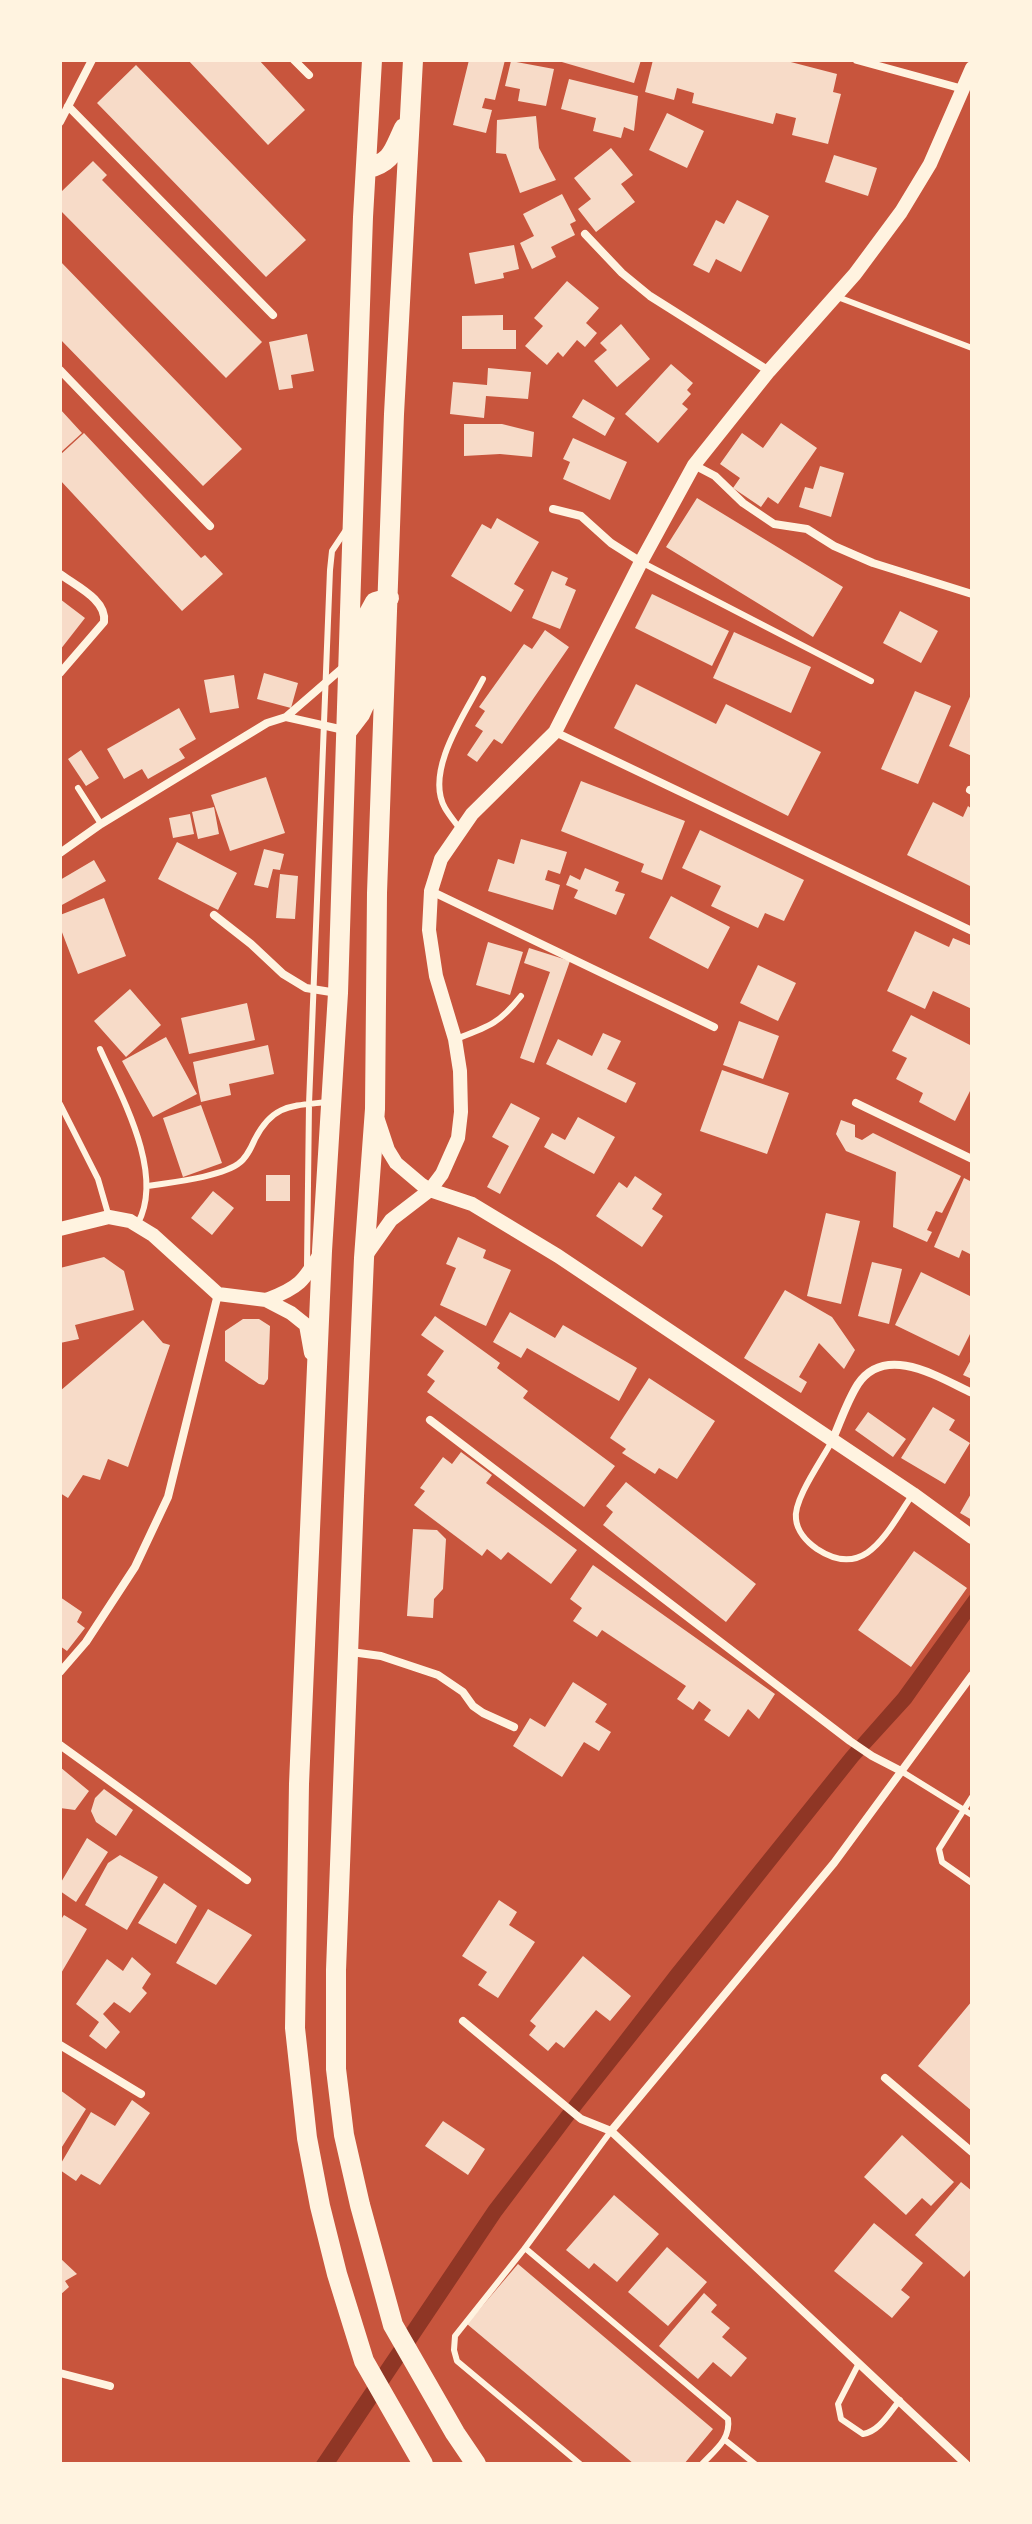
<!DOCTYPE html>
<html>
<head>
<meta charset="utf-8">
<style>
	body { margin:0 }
	#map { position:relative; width:1032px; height:2524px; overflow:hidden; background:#c8553d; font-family:Barlow,sans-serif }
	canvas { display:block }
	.frame { position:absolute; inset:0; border:62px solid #fff3e0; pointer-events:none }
</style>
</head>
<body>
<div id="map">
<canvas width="1032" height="2524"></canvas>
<div class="frame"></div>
</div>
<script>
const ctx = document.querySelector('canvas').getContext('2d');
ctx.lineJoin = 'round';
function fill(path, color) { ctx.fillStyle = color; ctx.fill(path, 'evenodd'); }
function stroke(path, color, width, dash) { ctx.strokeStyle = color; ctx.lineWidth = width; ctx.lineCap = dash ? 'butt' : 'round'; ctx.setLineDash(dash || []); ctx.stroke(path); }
const water = new Path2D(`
	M972,1592V1616L911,1703L858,1761L583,2107L501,2216L335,2464H315L489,2206L672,1969L846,1753L898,1694Z`);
const building = new Path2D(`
	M188,60H259L305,110L268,145Z
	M469,60H505L495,100L485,98L482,108L492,110L486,133L453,125Z
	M555,60H641L634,83Z
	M653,60H783L837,74L833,92L841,94L828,144L792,135L796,118L776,113L773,124L692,103L694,93L677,88L674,100L645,92Z
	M511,61L554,69L546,106L518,101L520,89L505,86Z
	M136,65L306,240L266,277L97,103Z
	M569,79L638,96L634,131L624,127L621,138L593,131L596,118L561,109Z
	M667,113L704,131L687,168L649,150Z
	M536,116L539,148L556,180L520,193L506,154L496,153L497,120Z
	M611,148L633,175L621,184L635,202L596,232L578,209L591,199L574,178Z
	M834,155L877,168L868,196L825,182Z
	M93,161L107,175L102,180L262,342L226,378L60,210V193Z
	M562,194L576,221L570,224L575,235L551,247L556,257L532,269L520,243L534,236L523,214Z
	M737,200L769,216L741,272L716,259L709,273L693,265L716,220L724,224Z
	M514,245L519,269L503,273L504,278L475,284L469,253Z
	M60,261L242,449L203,486L60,339Z
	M567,281L599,308L586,323L597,333L585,347L577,340L563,357L558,352L547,365L525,346L543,326L534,318Z
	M503,315V330H516V349H462V316Z
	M621,324L650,359L617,387L594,361L607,350L600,343Z
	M307,334L314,371L291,375L293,388L279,390L269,342Z
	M671,364L693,383L687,390L691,394L682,404L688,409L658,443L625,414Z
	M488,368L531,372L528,399L486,396L484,418L450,414L453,382L487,385Z
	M583,399L615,418L605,436L572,417Z
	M60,409L82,433L60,453Z
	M781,423L817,448L778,504L768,497L761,507L733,488L740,478L720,464L742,433L763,448Z
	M464,424H502L534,432L532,457L500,454L464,456Z
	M84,433L201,558L205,555L223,574L182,611L60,480V455Z
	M573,438L627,462L610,500L563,479L570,462L563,459Z
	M820,466L844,473L831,517L799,507L805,487L813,489Z
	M697,498L843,587L813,637L666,547Z
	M497,518L539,542L514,584L524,590L511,612L451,576L482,524L491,529Z
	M552,571L568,578L565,585L576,590L560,629L532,618Z
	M652,594L729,631L712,666L635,628Z
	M60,599L85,618L60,650Z
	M900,611L938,631L921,663L883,643Z
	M545,630L569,647L502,744L494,739L477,762L467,755L483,731L475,726L485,711L479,707L524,644L532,649Z
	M734,632L811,667L791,713L713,678Z
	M264,673L298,683L291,708L257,699Z
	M234,675L239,708L210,713L204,680Z
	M636,684L716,724L726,704L821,752L788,816L614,728Z
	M915,691L951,706L918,784L881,769Z
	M972,692V756L949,746Z
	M179,708L196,739L179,749L185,758L148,779L142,769L124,779L107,749Z
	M81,750L99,778L86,786L68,759Z
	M266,777L285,833L230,851L211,795Z
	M581,781L685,821L662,880L641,872L644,864L561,831Z
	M933,802L963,817L968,806L972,809V887L907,855Z
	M214,807L219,834L198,839L192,812Z
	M190,814L194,834L173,838L169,818Z
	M700,830L804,880L784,921L765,913L758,928L711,906L721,886L682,868Z
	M521,839L567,852L560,874L548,870L545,880L560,885L553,910L488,891L498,859L514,864Z
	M177,842L237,873L218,910L158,879Z
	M264,849L284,854L280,870L273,869L268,888L254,885Z
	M94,860L106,881L60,906V880Z
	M585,868L619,882L615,891L625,894L616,915L574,898L578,890L566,885L570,875L580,880Z
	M280,874L298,876L295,919L276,918Z
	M671,896L730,927L708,969L649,938Z
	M104,898L126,956L78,974L60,927V915Z
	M915,931L949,947L953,938L972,946V1009L933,991L925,1009L887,991Z
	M488,942L523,952L510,995L476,985Z
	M529,948L570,961L534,1063L520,1058L550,972L524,963Z
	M758,965L796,983L778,1021L740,1003Z
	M130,989L161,1025L126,1057L94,1021Z
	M247,1003L255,1040L189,1054L181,1018Z
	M911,1015L972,1046V1087L955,1121L919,1102L923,1093L896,1079L907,1058L892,1051Z
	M739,1021L779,1036L763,1079L723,1065Z
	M603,1033L621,1041L607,1069L636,1083L626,1103L546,1064L558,1039L592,1056Z
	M166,1037L197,1094L153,1117L122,1061Z
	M268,1045L274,1074L229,1084L231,1095L201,1102L193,1062Z
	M722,1070L789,1093L767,1154L700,1131Z
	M511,1103L540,1118L500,1194L487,1187L509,1146L492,1137Z
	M201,1105L222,1163L183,1177L163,1118Z
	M578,1117L615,1137L594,1174L544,1147L552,1133L565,1140Z
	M841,1120L855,1125V1137L862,1140L873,1133L961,1176L942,1213L936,1211L927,1230L932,1232L927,1242L893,1227L896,1172L846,1151L836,1134Z
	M266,1175H290V1201H266Z
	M635,1176L662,1194L652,1209L663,1216L642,1247L596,1216L619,1182L627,1188Z
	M964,1178L972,1182V1255L962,1250L959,1258L934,1247Z
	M213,1191L234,1208L212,1235L191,1218Z
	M826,1213L860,1221L841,1304L807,1296Z
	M458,1237L486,1250L483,1258L511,1270L486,1326L440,1305L456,1268L446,1264Z
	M104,1257L124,1271L134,1310L75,1325L79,1339L60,1343V1268Z
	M872,1262L902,1269L889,1324L858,1316Z
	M921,1272L972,1297V1330L959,1356L895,1325Z
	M785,1290L832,1317L855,1350L844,1369L819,1343L799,1377L807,1382L801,1393L744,1358Z
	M510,1312L555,1338L563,1325L637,1368L619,1401L527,1348L521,1358L493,1342Z
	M435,1316L500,1363L497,1368L528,1391L523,1398L615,1466L584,1507L427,1392L435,1381L427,1375L444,1351L421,1335Z
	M243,1319H259L270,1326L268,1379L264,1385L259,1384L225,1361V1331Z
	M143,1320L163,1343L170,1345L128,1467L108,1459L100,1480L83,1475L68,1498L60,1493V1391Z
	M972,1358V1379L963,1375Z
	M649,1378L715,1421L677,1479L659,1468L655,1474L622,1453L626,1449L610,1438Z
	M933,1407L955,1420L949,1430L970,1443L945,1484L901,1458Z
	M868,1412L906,1439L893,1457L855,1430Z
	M461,1452L492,1475L486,1483L577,1550L551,1584L508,1552L501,1560L487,1549L482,1556L414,1505L425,1491L420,1488L443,1457L452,1464Z
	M626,1482L756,1584L726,1622L603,1525L613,1512L606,1506Z
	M972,1492V1520L960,1513Z
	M413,1529L437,1530L446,1539L443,1589L434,1599L433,1618L407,1616Z
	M914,1551L967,1588L911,1667L858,1630Z
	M593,1565L775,1694L759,1719L748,1709L729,1737L704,1720L711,1710L699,1701L693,1710L677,1699L686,1686L602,1630L597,1637L573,1621L582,1608L570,1599Z
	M60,1597L82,1612L77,1622L85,1628L67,1651L60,1646Z
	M573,1682L607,1704L595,1722L611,1732L599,1751L584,1742L562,1777L513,1746L530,1718L545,1727Z
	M60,1767L89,1791L75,1810L60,1808Z
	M104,1789L133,1810L116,1836L96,1822L91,1811L95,1798Z
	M87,1838L108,1852L76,1902L60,1891V1884Z
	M120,1855L158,1877L127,1930L85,1905L108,1863Z
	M164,1883L197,1906L176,1944L138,1923Z
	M499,1900L517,1912L509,1925L535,1942L498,1998L478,1985L487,1972L462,1956Z
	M208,1909L252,1935L216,1985L176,1963Z
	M64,1915L87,1929L60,1975V1921Z
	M583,1956L631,1996L610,2021L596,2010L564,2048L556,2042L548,2051L529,2035L536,2026L530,2021Z
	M132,1957L151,1974L142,1988L147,1993L130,2013L114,2002L103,2014L120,2032L106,2049L89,2036L99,2022L76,2004L107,1959L123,1971Z
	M972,2001V2111L918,2066Z
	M60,2090L86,2109L60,2150Z
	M132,2100L150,2113L100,2185L81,2174L76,2181L60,2170V2165L91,2112L115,2126Z
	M443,2121L485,2149L468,2175L425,2146Z
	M902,2135L954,2182L931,2206L922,2198L906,2215L864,2177Z
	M961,2182L972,2191V2268L964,2277L915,2235Z
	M614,2195L659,2234L617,2282L594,2263L589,2269L566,2250Z
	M874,2223L923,2263L901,2290L910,2297L892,2318L834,2271Z
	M667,2247L707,2282L668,2326L628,2292Z
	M60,2258L77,2274L65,2281L69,2287L60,2295Z
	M518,2264L713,2429L684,2464H634L467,2324Z
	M704,2293L717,2305L711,2312L730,2328L722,2337L747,2358L731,2377L713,2362L698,2379L659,2346Z`);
const service = new Path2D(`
	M835,296L972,348
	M641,562L871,681
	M78,788L101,824
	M460,829C455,822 449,815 445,808C424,771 466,712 483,679
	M456,1039C488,1027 499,1024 521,996
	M100,1049C121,1096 165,1173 138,1223
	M60,1104L98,1179L109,1217
	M147,1186C170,1183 219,1177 238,1164C246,1159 251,1148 255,1139C273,1104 292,1106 327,1102
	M307,1266L309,1104L330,570L332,551L346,530
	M832,1441C822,1460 793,1500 796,1519C797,1531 807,1542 817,1549C867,1582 888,1529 913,1494
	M901,1771L972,1815
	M972,1797L939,1849L942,1862L972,1883
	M525,2248L728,2419C731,2439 715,2450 702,2464
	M859,2363L838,2404L841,2419L863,2434C880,2431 889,2413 900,2400
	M725,2440L755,2464
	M580,2464L457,2361L454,2350L455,2336L525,2248L611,2131`);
const minor = new Path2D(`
	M294,60L309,75
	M857,60L963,89
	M68,106L273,315
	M60,122L92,60
	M585,234L622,273L650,296L769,371
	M60,370L210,526
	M694,465L715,476L743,503L774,524L807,529L834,546L873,563L972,594
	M553,509L581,516L611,543L641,562
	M60,574C76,586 107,600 104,622L60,673
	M286,717L344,730
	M555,732L972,931
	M970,790L972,791
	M60,853L101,824L267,723L286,717L346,665
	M431,891L714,1027
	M214,915L251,944L283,974L306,988L337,993
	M856,1103L972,1159
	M430,1420L850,1741L872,1756L901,1771
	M832,1441C840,1423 847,1401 858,1384C886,1343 940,1378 972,1393
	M351,1652L381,1656L438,1675L463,1692L473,1706L483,1713L514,1727
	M60,1672L86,1642L135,1567L168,1497L218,1294
	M60,1745L247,1880
	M463,2021L581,2119L611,2131L966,2464
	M60,2045L141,2094
	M885,2078L972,2152
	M611,2131L834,1863L972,1675
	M60,2373L110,2386`);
const tertiary = new Path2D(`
	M378,1120L388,1150L396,1163L422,1185L430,1190L472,1204L558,1256L913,1494L972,1537
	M60,1229L109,1217L130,1221L153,1235L218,1294L266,1300L291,1313L306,1325L311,1353
	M367,1254L391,1220L430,1190L442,1174L458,1138L461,1112L460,1071L455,1039L436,976L429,930L431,891L441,859L472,814L555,732L641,562L694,465L769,371L855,274L901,212L930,164L972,68
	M266,1300C299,1288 304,1281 321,1252`);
const primary = new Path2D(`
	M372,60L363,217L356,421L338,993L322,1251L299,1784L295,2028L307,2138L320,2206L337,2274L364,2361L423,2464
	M413,60L394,414L377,893L375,1109L364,1258L354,1496L336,1970V2069L344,2135L360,2205L393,2325L455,2433L476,2464
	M366,169C393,162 393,151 404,128
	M347,731L360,714L365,703L369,613L375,602L389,598`);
fill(water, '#8f3625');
fill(building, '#f7dbc8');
stroke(service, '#fff3e0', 6);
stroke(minor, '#fff3e0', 8);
stroke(tertiary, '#fff3e0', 14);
stroke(primary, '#fff3e0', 20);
</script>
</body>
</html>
